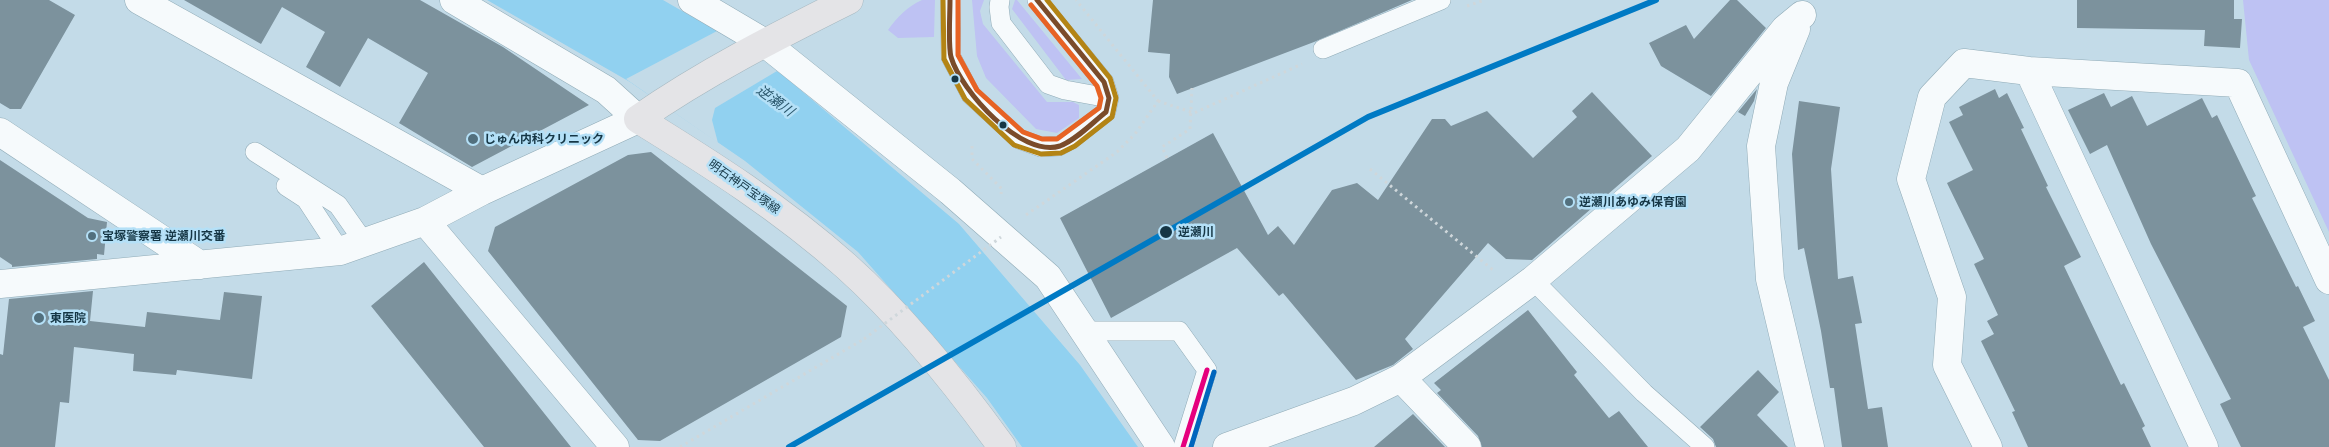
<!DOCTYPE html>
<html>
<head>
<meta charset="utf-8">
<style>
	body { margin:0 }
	canvas { display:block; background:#c3dbe8 }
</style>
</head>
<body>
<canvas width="2329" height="447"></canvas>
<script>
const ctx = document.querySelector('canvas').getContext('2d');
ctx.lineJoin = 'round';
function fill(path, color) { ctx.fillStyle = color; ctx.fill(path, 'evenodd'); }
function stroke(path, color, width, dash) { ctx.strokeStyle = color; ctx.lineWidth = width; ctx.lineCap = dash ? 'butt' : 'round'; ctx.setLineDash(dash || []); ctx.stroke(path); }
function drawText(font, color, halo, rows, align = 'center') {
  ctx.font = font + ' Raleway,"Noto Sans JP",sans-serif'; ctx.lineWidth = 5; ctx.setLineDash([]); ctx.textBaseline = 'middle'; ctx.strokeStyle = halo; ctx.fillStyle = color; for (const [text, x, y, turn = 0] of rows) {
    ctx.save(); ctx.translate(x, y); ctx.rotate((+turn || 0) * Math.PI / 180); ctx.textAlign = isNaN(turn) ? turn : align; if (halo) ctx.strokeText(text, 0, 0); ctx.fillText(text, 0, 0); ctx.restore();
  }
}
const green = new Path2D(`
	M922,0H935L934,37L898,38L888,30C897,17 908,6 922,0Z
	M972,0H984L980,11L983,24L1047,102H1073L1079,105V118L1057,133L1036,129L986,78L977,56Z
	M1015,0H1017L1082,79L1066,80L1012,9Z
	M2243,0H2329V232L2249,60Z`);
const water = new Path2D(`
	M487,0H663L717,31L784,76L959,224L1080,365L1138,447H1022L987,398L858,252L745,161L630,82Z`);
const pier = new Path2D(`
	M717,31L777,71L715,108L712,120L718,143L626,79Z`);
const building = new Path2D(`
	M0,0H49L75,15L21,109H10L0,103Z
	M184,0H420L503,47L589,105L472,167L399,123L428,73L368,38L340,87L306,67L325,32L282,7L261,44Z
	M1153,0H1412L1314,42L1177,94L1169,77L1170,54L1148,52Z
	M1730,0H1737L1766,28L1711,96L1661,66L1649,43L1686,25L1694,39Z
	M2077,0H2234V19H2242L2240,48L2204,46L2205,30L2077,28Z
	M1757,89L1754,101L1745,116L1738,112Z
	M1995,89L1999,98L2007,93L2024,128L2021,129L2048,186L2046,187L2081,257L2064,266L2121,385L2124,383L2145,426L2142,428L2151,447H2028L2012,412L2015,411L1981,341L1994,334L1987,321L1998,315L1974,264L1984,259L1947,183L1973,170L1949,122L1963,115L1959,107Z
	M1592,92L1652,156L1532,260L1506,259L1488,243L1405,339L1413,349L1393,365L1356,380L1283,293L1279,296L1237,248L1111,318L1060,218L1213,133L1268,235L1278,226L1294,245L1332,190L1357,183L1378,200L1432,119H1445L1451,126L1487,111L1533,158L1577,117L1572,111Z
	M2104,93L2111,107L2132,96L2147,126L2202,98L2212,118L2217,115L2256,196L2252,198L2296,287L2298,286L2315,321L2303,327L2329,380V447H2241L2220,404L2231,399L2151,244L2107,145L2090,154L2068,110Z
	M1799,101L1840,107L1831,169L1838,279L1853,276L1862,323L1855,324L1868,409L1882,407L1888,447H1842L1834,388H1830L1821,331L1804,248L1798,250L1792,154Z
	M651,152L847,306L841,337L660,441L638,440L488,251L495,227L628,155Z
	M0,160L88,218L107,222L104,255L97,254V259L12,267V265L0,257Z
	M424,262L571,447H484L371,306Z
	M93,291L90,321L145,327L147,312L220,320L224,292L262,296L252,379L177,370L176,375L133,371L134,354L74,347L69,403L60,402L55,447H0V354L3,355L9,299Z
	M1528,310L1577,372L1574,375L1609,418L1619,411L1648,447H1482L1478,436L1437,393L1441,390L1434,383Z
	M1758,370L1779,392L1757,415L1788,447H1716L1713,439L1700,427Z
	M1413,414L1445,447H1374Z`);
const path = new Path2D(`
	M1467,6L1485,0
	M1158,101L1194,113L1302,64
	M972,146V159L1002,189L1001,194
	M1370,169L1493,270
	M1026,215L1117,152L1135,134L1158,101L1076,0
	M680,447L864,339`);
const lane = new Path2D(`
	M950,0L951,57L971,95L1019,139L1041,147L1059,146L1070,140L1106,112L1109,98L1104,82L1037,0
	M1000,0L999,7L1001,23L1048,84L1065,90L1109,98
	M1323,49L1441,0
	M255,152L338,205L364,242
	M286,186L306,199L340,251
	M1533,280L1644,393L1705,447
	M1083,331H1179L1207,370L1183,447`);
const street = new Path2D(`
	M139,0L482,191
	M692,0L765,43L950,191L1048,277L1161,447
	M1796,29L1774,83L1761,146L1770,279L1810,447
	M2029,71L2204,447
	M0,132L200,265
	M425,221L615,447
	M0,284L340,251L425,221L482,191L638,119L606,90L454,0
	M1401,378L1467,447
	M1227,447L1354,401L1401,378L1533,280L1688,149L1785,29L1802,15
	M1988,447L1947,365L1952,297L1911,179L1932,97L1964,63L2029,71L2238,83L2329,280`);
const primary = new Path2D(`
	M849,0C777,36 704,73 638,119C711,164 782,209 846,266C902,316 958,386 1002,447`);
const pathBridge = new Path2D(`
	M1167,158L1162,147L1190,129L1192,88
	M864,339L1001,237`);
const bus1 = new Path2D(`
	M950,0C950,15 948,45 951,57C961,91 1021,158 1060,146C1076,140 1092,123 1106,112L1109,98L1104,82L1037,0`);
const bus2 = new Path2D(`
	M943,0L944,59L965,99L1014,145L1041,154L1061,153L1075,146L1112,117L1116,98L1110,78L1047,0`);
const bus3 = new Path2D(`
	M958,0V55L977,90L1023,132L1042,139H1057L1099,108L1101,98L1097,86L1031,5`);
const bus4 = new Path2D(`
	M1183,447L1207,370`);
const bus5 = new Path2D(`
	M1191,447L1214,372`);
const rail1 = new Path2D(`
	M789,447L1368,117L1656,0`);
const markers = [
	[955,79,4.5,"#153645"],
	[1003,125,4.5,"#153645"],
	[473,139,6,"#52707e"],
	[1569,202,5,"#52707e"],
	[1166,232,7,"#153645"],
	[92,236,5,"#52707e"],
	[39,318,6,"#52707e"]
];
const poiNames = [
	["じゅん内科クリニック",484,139],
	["逆瀬川あゆみ保育園",1579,202],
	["宝塚警察署 逆瀬川交番",102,236],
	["東医院",50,318]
];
const streetNames = [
	["明石神戸宝塚線",744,187,35]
];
const stopNames = [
	["逆瀬川",1178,232]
];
const waterNames = [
	["逆瀬川",775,101,36]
];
fill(green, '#bec2f3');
fill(water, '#91d1f0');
fill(pier, '#c3dbe8');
fill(building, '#7c929d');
stroke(lane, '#90abb7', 20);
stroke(street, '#90abb7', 29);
stroke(primary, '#a6b8c0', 29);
stroke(path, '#cfd7db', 3, [2.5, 4]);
stroke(lane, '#f6fafc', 19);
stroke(street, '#f6fafc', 28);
stroke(primary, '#e4e4e7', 28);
stroke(pathBridge, '#cfd7db', 3, [2.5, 4]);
stroke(bus1, '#7a4b2a', 5);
stroke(bus2, '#b38415', 5);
stroke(bus3, '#e76324', 5);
stroke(bus4, '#e5007d', 5);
stroke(bus5, '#0065bd', 5);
stroke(rail1, '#007ac4', 6);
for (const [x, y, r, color] of markers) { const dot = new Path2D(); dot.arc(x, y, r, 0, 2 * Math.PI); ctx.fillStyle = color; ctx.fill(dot); stroke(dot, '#b4e0f7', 2); }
drawText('bold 12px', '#153645', '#b4e0f7', poiNames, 'left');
drawText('12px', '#153645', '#b4e0f7', streetNames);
drawText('bold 12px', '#153645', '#b4e0f7', stopNames, 'left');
drawText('italic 14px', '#2b586d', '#b4e0f7', waterNames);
</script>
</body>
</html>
